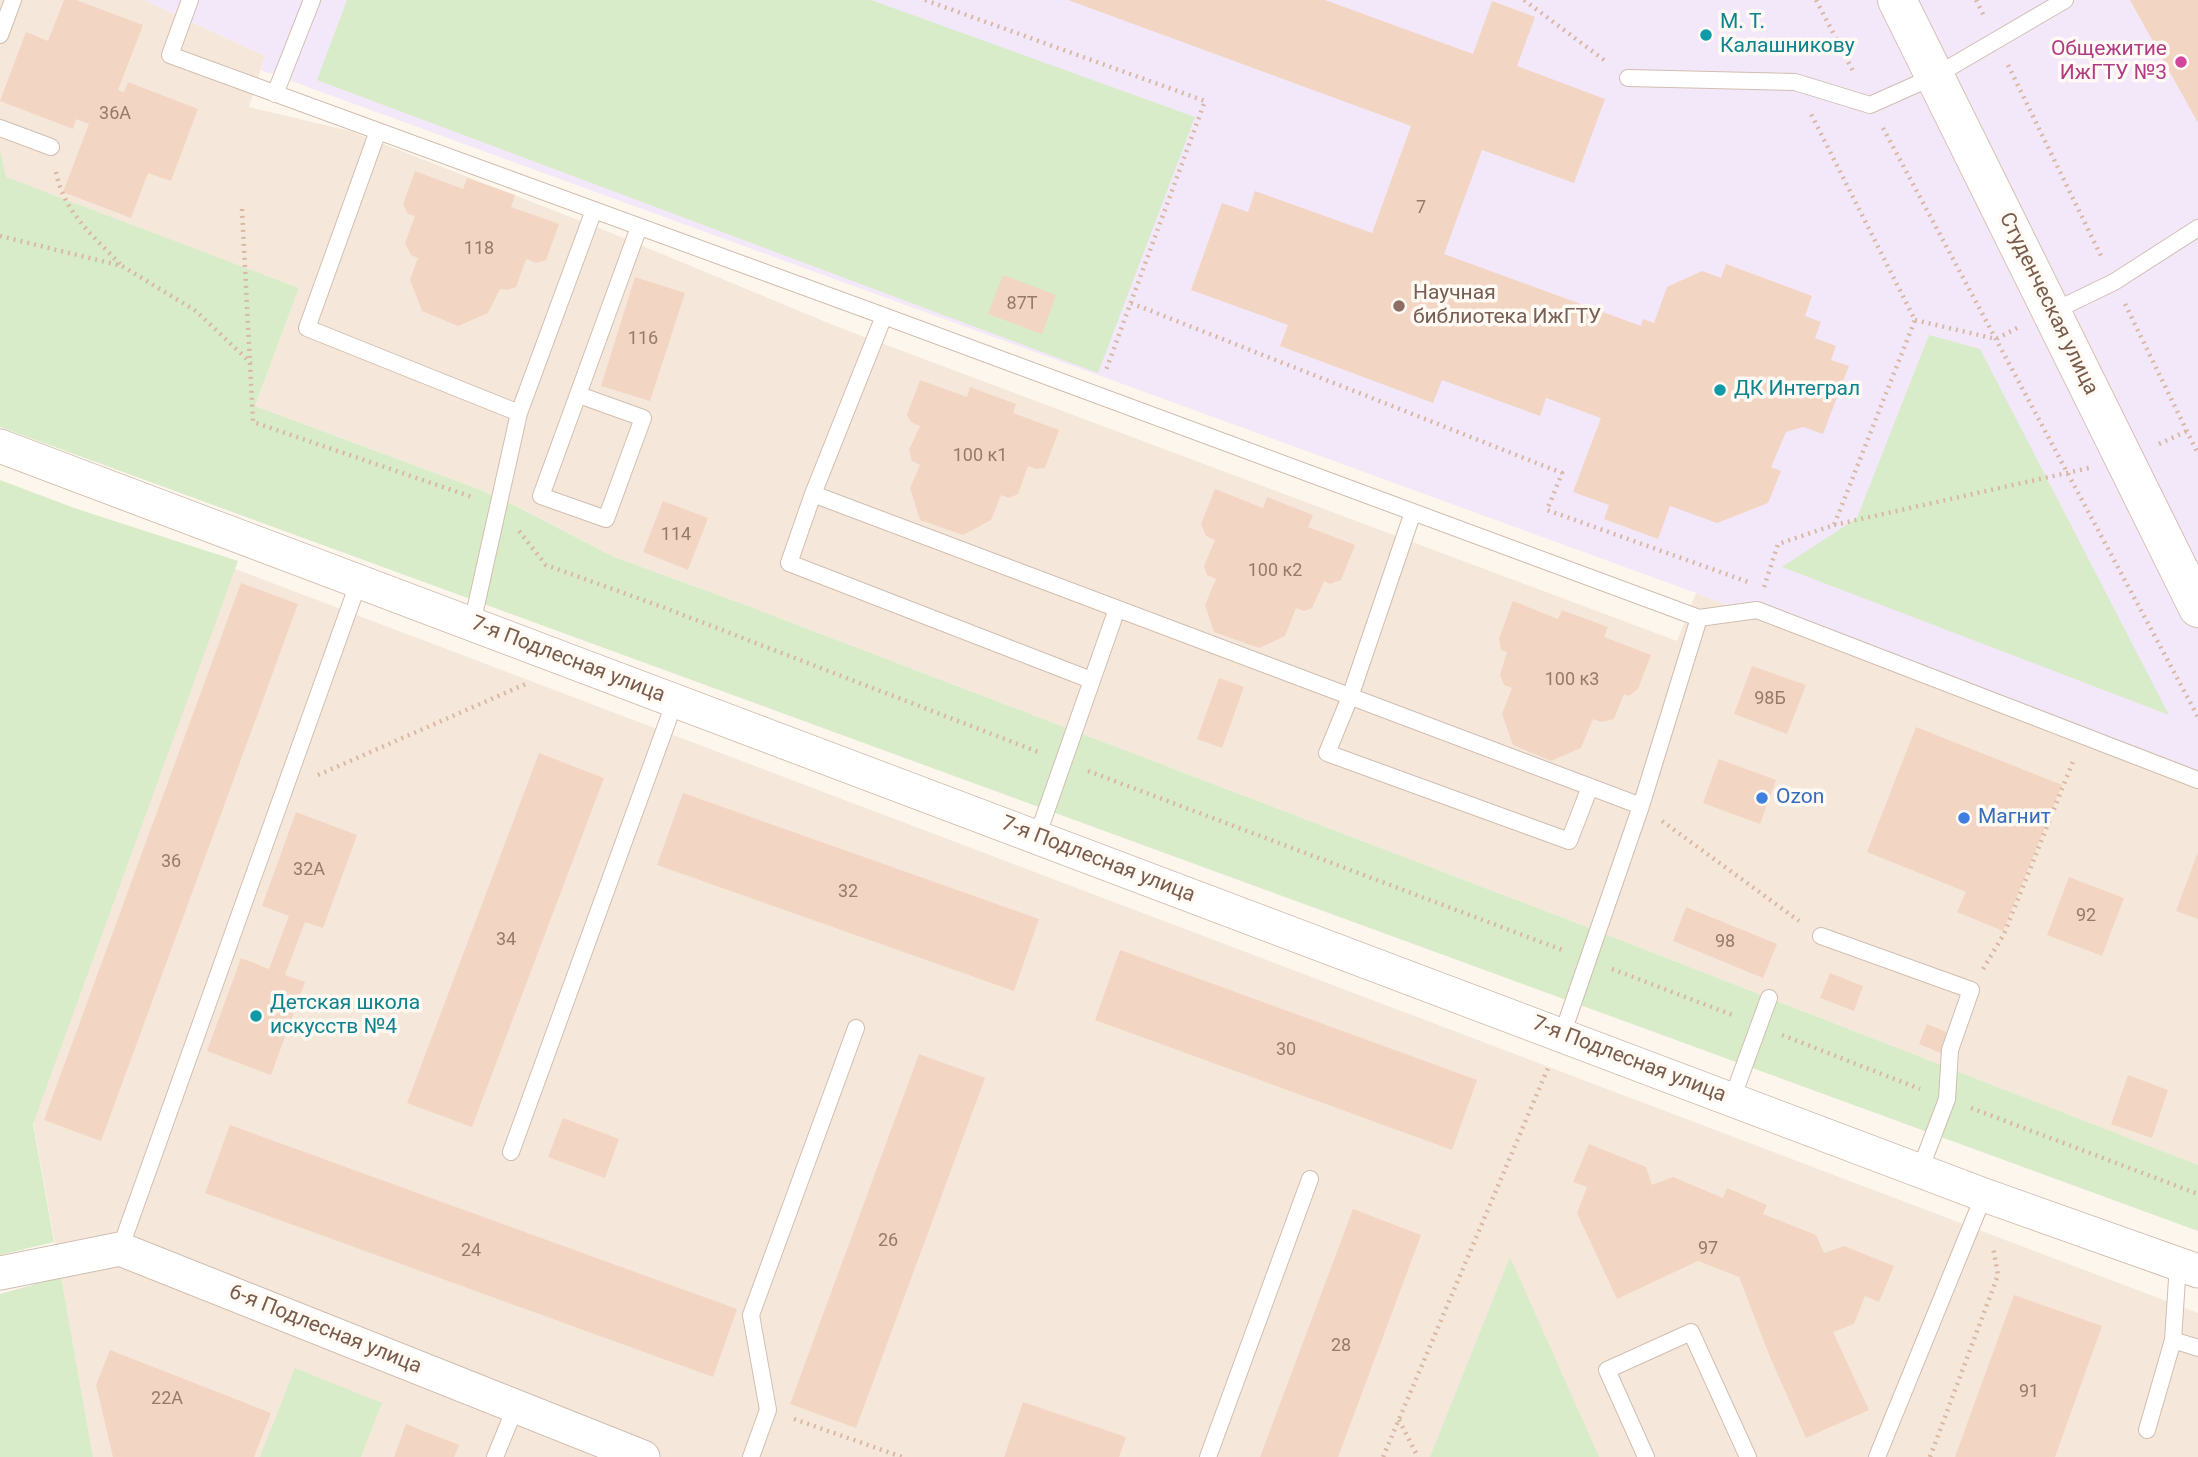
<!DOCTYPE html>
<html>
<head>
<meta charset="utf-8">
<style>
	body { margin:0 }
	canvas { display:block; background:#fdf6ec }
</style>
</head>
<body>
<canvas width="2198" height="1457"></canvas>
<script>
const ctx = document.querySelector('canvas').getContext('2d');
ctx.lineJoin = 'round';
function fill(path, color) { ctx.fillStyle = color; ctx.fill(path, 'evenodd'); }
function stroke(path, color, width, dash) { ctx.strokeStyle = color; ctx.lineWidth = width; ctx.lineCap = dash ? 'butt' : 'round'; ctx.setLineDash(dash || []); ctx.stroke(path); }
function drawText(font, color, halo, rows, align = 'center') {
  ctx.font = font + ' Roboto,sans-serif'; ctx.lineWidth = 7; ctx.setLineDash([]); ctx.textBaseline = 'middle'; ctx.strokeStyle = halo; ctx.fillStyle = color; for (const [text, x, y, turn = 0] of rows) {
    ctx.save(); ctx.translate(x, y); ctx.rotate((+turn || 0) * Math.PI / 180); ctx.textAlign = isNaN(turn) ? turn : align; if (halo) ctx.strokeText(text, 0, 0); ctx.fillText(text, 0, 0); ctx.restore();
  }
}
const residential = new Path2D(`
	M0,0H144L265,56L249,107L350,131L609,232L838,327L1677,641L1696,593L2198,789V1165L1574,922L740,603L614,557L519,507L481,490L255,406L299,288L5,177L0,150Z
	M77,509L2198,1313V1457H93L0,937V723Z`);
const education = new Path2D(`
	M144,0H2198V789L1696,593L261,70L265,56Z`);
const green = new Path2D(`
	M347,0H871L1195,117L1098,373L317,80Z
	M0,150L6,177L299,288L255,406L481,490L518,507L614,557L740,603L1574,922L2198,1165V1231L0,427Z
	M1929,335L1980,349L2169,715L1782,567L1857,518Z
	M0,480L77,509L238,561L33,1124L54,1242L0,1255Z
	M1510,1257L1599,1457H1430Z
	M61,1277L93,1457H0V1294Z
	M295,1368L382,1403L361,1457H260Z`);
const building = new Path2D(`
	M64,0H76L143,25L118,90L124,92L128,82L198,109L171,181L148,173L131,218L63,192L89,124L76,119L73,129L0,101L26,32L48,41Z
	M1068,0H1325L1473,54L1492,1L1535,17L1517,66L1605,99L1574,183L1482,150L1444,254L1641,326L1643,319L1654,323L1667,287L1702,271L1721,278L1726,264L1812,296L1805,316L1821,322L1815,338L1836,346L1831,360L1849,366L1823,434L1803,427L1786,432L1771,467L1781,471L1768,503L1717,523L1670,506L1658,539L1604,519L1609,505L1573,492L1601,418L1546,398L1540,416L1442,380L1433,403L1280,346L1288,325L1191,290L1222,203L1248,212L1255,191L1372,233L1411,126Z
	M2130,0H2198V123Z
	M415,171L463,189L467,178L515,195L511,207L559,224L546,260L536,263L526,259L516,287L507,290L500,289L488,313L458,326L422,311L410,280L418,258L411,255L405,243L415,216L408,214L403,204Z
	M1003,275L1056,295L1042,334L988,314Z
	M635,277L685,293L650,401L601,386Z
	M920,380L967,397L970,387L1016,404L1013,413L1059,430L1045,468L1036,469L1028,466L1018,494L1009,498L1001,495L991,520L963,535L920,520L910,488L920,465L912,461L909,450L920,426L911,422L907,415Z
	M1215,489L1263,508L1267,497L1313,515L1308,527L1355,545L1341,580L1330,584L1324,581L1312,608L1304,611L1296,608L1285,636L1259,648L1214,632L1205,605L1216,579L1207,575L1204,566L1215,540L1206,536L1201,524Z
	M663,501L708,518L688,570L643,552Z
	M241,583L298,604L101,1141L44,1120Z
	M1513,601L1558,619L1562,610L1608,627L1604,637L1651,655L1638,689L1629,696L1624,694L1614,719L1601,722L1593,719L1581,748L1551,761L1513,745L1502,714L1512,688L1504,685L1500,675L1507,652L1501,650L1499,638Z
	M1752,666L1806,685L1787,734L1734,714Z
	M1219,678L1244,687L1222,748L1197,739Z
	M1916,727L2062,785L2003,931L1957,912L1966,892L1867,852Z
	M539,753L604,778L472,1127L407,1103Z
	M1719,759L1776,780L1760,824L1703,803Z
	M683,793L1039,919L1014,991L657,865Z
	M296,812L357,835L323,928L305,922L285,975L305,982L271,1075L207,1051L241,958L269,969L289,916L262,906Z
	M2198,852V919L2176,911Z
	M2069,877L2124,898L2102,956L2047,935Z
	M1686,907L1777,944L1763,978L1673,941Z
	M1120,950L1477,1080L1452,1150L1095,1020Z
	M1830,973L1863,986L1854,1011L1820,998Z
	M1927,1024L1951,1034L1943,1054L1919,1044Z
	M919,1054L985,1078L856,1428L790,1404Z
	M2128,1075L2168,1090L2152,1138L2111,1124Z
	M563,1118L619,1139L605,1178L548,1157Z
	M230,1125L737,1309L713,1377L205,1193Z
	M1589,1144L1646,1167L1652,1185L1673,1177L1723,1198L1727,1188L1767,1205L1763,1214L1816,1235L1824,1253L1844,1246L1894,1266L1879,1302L1865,1296L1854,1324L1833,1332L1869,1410L1806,1438L1770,1357L1739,1277L1698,1261L1617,1299L1577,1213L1587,1187L1573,1182Z
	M1353,1209L1421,1235L1338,1457H1260Z
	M2014,1295L2102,1326L2055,1457H1955Z
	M110,1350L271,1413L254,1457H113L96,1385Z
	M1023,1402L1126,1437L1119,1457H1004Z
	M406,1424L459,1445L454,1457H394Z`);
const path = new Path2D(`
	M925,0L1205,101L1106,370
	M1524,0L1608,63
	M1816,0L1853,71
	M1976,0L1984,16
	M2008,65L2102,258
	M1883,128L2198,717
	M56,172C63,211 94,237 120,264
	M242,209L253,422L475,498
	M0,236L122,266L196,311L251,363
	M1131,303L1562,473L1547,510L1751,583
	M2125,304L2198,454
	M1915,320L1996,339L2019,327
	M2159,444L2187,431
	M1834,525L2089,468
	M519,531L546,565L665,608L1041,753
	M1764,587L1778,544L1834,525L1915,320L1811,114
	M1088,771L1565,951
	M318,775L528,683
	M1662,821L1799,921
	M1612,969L1735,1016
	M1983,969L2004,934L2074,759
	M1782,1035L1920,1089
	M1971,1108L2198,1194
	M794,1419L902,1457
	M1399,1420L1418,1457
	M1383,1457L1548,1068
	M1930,1457L1998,1275L1993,1247`);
const lane = new Path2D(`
	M190,0L170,55L884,316L1699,618L1757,610L2198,780
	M0,35L13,0
	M1628,78L1795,82L1870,105L1935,76L2065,0
	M275,94L312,0
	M0,128L51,147
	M378,131L307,328L519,413L472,624
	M2052,312L2114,282L2198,228
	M884,316L813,494L1641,806
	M579,395L643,418L606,519L541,496L639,227
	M519,413L594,210
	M813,494L789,563L1091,680
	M1413,512L1350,697L1327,753L1569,841L1590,787
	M1037,837L1117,609
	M1821,936L1971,990L1950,1050L1947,1099L1920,1170
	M1562,1035L1641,806L1699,618
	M1732,1099L1769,998
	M511,1152L675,701
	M120,1249L359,581
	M2178,1264L2173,1340L2198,1348
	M2147,1430L2173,1340
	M495,1457L516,1406
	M751,1457L768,1410L751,1315L856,1028
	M1208,1457L1310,1179
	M1646,1457L1607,1370L1691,1332L1748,1457
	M1877,1457L1984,1195`);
const street = new Path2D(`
	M0,446L1984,1195L2198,1271
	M0,1273L120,1249L643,1457`);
const secondary = new Path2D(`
	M1897,0L2198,608`);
const markers = [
	[1706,35,7,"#0f9aa8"],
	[2181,62,7,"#d1479c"],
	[1399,306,7,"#8d6e63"],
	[1720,390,7,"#0f9aa8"],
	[1762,798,7,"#3f7fe0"],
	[1964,818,7,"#3f7fe0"],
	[256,1016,7,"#0f9aa8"]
];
const numberNames = [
	["36А",115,114],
	["7",1421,208],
	["118",479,249],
	["87Т",1022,304],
	["116",643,339],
	["100 к1",980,456],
	["114",676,535],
	["100 к2",1275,571],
	["100 к3",1572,680],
	["98Б",1770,699],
	["36",171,862],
	["32А",309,870],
	["32",848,892],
	["92",2086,916],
	["34",506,940],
	["98",1725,942],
	["30",1286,1050],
	["26",888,1241],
	["97",1708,1249],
	["24",471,1251],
	["28",1341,1346],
	["91",2029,1392],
	["22А",167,1399]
];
const cultureNames = [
	["М. Т.",1720,23],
	["Калашникову",1720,47],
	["ДК Интеграл",1734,390],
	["Детская школа",270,1004],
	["искусств №4",270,1028]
];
const hotelNames = [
	["Общежитие",2167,50],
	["ИжГТУ №3",2167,74]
];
const educationNames = [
	["Научная",1413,294],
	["библиотека ИжГТУ",1413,318]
];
const streetNames = [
	["Студенческая улица",2048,304,64],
	["7-я Подлесная улица",568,660,21],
	["7-я Подлесная улица",1098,860,21],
	["7-я Подлесная улица",1629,1060,21],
	["6-я Подлесная улица",325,1330,22]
];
const shopNames = [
	["Ozon",1776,798],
	["Магнит",1978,818]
];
fill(residential, '#f5e8da');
fill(education, '#f3e8fa');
fill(green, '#d8ecc9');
fill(building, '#f3d5c3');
stroke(lane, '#d1beb0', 18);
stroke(street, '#d1beb0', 35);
stroke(secondary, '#d6c0b0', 40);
stroke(path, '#d9b8a5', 4.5, [2, 5]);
stroke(lane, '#fff', 16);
stroke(street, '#fff', 33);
stroke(secondary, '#fff', 38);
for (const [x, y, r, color] of markers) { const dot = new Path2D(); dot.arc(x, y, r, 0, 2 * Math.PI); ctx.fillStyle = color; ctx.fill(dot); stroke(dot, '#fffaf3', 2.5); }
drawText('18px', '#987a6a', null, numberNames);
drawText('21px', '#0d838f', '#fffaf3', cultureNames, 'left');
drawText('21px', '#b23c85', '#fffaf3', hotelNames, 'right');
drawText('21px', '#785e54', '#fffaf3', educationNames, 'left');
drawText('21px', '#7a5c4d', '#fffaf3', streetNames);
drawText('21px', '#366cbe', '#fffaf3', shopNames, 'left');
</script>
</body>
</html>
